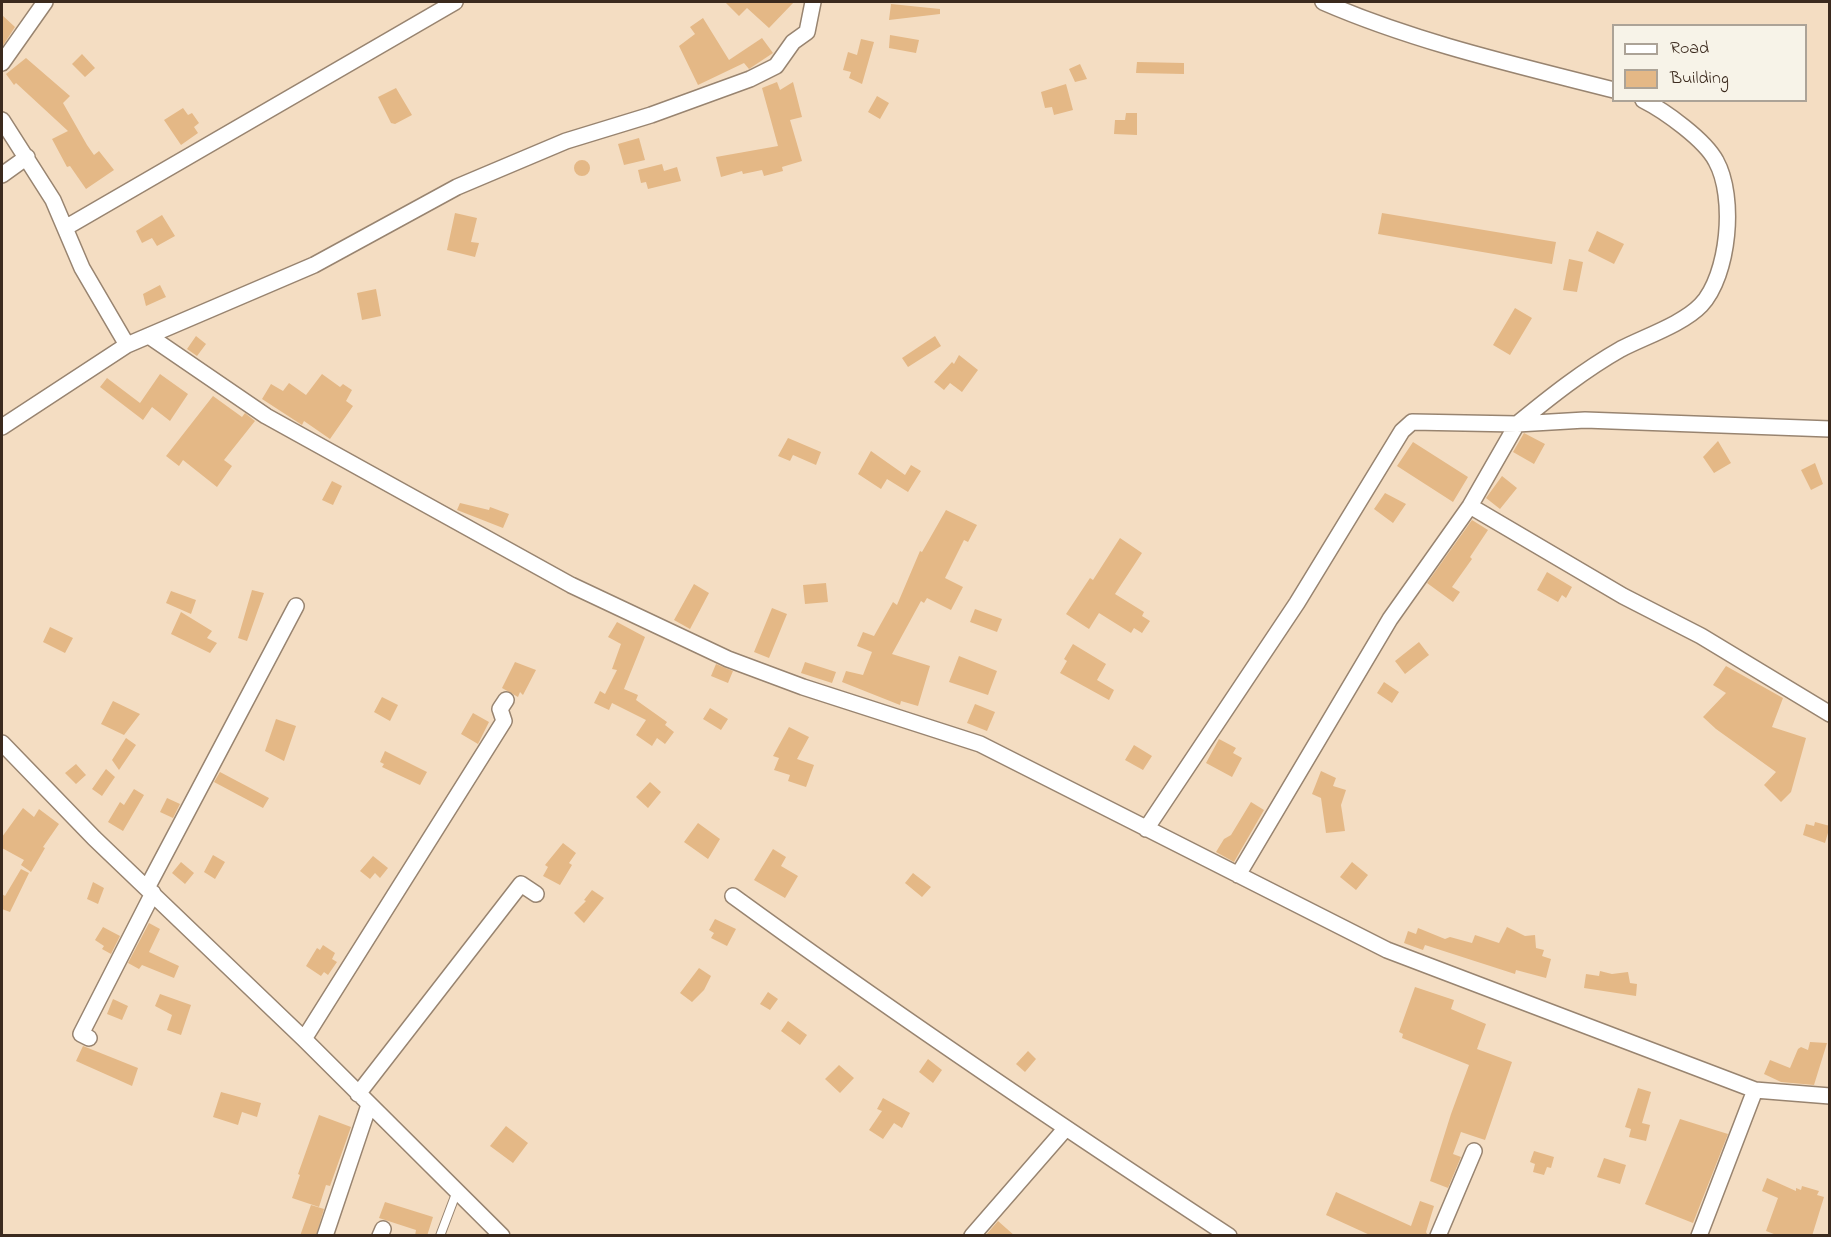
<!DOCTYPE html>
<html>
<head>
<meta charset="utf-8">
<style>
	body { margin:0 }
	#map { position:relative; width:1831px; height:1237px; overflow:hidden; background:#f4ddc2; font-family:"Indie Flower",sans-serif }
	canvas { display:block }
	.frame { position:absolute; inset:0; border:3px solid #3b2a1e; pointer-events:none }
	.legend { position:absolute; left:1612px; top:24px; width:195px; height:78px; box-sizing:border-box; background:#f7f3e8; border:2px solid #aca397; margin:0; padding:8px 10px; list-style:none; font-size:18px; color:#3b2a1e }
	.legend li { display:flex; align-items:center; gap:12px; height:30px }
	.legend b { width:30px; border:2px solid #aca397 }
</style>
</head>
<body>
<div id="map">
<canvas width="1831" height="1237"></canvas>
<div class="frame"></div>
<ul class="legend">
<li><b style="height:8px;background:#fff"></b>Road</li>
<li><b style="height:16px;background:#e4b886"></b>Building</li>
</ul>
</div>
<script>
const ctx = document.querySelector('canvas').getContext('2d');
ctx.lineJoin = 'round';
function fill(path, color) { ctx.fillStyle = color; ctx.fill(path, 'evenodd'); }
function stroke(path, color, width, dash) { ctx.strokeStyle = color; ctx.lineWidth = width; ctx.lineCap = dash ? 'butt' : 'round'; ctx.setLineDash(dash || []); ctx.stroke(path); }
const building = new Path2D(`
	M725,2H794L769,28L747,8L739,16Z
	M891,4L940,9V14L889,20Z
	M2,15L15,27L2,47Z
	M703,18L729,60L762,38L773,53L749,69L744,63L698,85L679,46L695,34L690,27Z
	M890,35L919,40L916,53L889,48Z
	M861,39L874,42L862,84L849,78L851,72L843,70L848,52L857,55Z
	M82,54L95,68L85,77L72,64Z
	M26,58L70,96L63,103L87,145L94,155L99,151L114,170L86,189L70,166L67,167L52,139L68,131L16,83L14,85L6,74Z
	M1137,62L1184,63V74L1136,73Z
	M1080,64L1087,79L1075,82L1069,69Z
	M777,82L780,90L793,82L802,117L790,120L802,161L782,167L783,171L764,176L762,170L743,174L742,171L721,177L716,157L778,146L762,88Z
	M1066,84L1073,110L1054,115L1052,107L1045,108L1041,92Z
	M396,88L412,115L395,124L391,123L378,97Z
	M877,96L889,103L880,119L868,112Z
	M183,108L188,115L192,113L199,123L194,127L198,133L181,145L164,120Z
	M1126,113H1137V135L1114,134L1115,120H1125Z
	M639,138L645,160L624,165L618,144Z
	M574 168a8 8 0 1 1 16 0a8 8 0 1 1-16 0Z
	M662,164L664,171L677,167L681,181L648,189L646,182L641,183L638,170Z
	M455,213L477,218L471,242L479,243L475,257L447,250Z
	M1382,213L1556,242L1552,264L1378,234Z
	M162,215L175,236L157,246L152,238L142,243L136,231Z
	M1597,231L1624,244L1614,264L1588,251Z
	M1569,259L1583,262L1577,292L1563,290Z
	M160,285L166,297L146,306L143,294Z
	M376,289L381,316L362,320L357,293Z
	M1515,308L1532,318L1510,355L1493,345Z
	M196,336L206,344L197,356L187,349Z
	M935,336L941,346L908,367L902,358Z
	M959,355L978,370L962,392L950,383L944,390L934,382L952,362L954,364Z
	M160,374L188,394L170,421L152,407L143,420L100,387L107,378L140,403Z
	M322,374L340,387L343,384L352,390L346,401L353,406L330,439L304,421L302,425L262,399L271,384L283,391L289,383L306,395Z
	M213,396L242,417L245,413L255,421L224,460L232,466L217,487L183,460L179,466L166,456Z
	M1524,433L1545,444L1534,464L1513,452Z
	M788,438L821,452L816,465L793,455L790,461L778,456Z
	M1718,441L1731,463L1714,473L1703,457Z
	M1413,442L1468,477L1453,502L1397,466Z
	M871,451L905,475L911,465L921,471L908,492L887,479L881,489L858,474Z
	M1815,463L1823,484L1811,490L1801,470Z
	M1502,476L1517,488L1500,509L1486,498Z
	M332,481L342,486L333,505L322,500Z
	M1385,493L1406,504L1393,523L1374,509Z
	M460,503L489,510L490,507L509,514L503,528L457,510Z
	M946,510L977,525L968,542L964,540L945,578L963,587L951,610L927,598L924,603L921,601L892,654L930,666L918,706L901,701L900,705L842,682L846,671L863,675L872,652L857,646L863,632L874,636L893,602L897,605L920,551L922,552Z
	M1472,520L1488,530L1470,557L1472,559L1452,587L1460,592L1453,602L1427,583Z
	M1120,538L1142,553L1115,594L1144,612L1142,616L1150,621L1142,633L1134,628L1131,633L1099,613L1089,629L1066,614L1090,578L1093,580Z
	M1547,572L1572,587L1566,598L1562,595L1558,602L1537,590Z
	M826,583L828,602L805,604L803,585Z
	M694,584L709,593L690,629L674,620Z
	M252,590L264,593L247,641L238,638Z
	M171,591L196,600L191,614L166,603Z
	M772,608L787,614L769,658L754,652Z
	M975,609L1002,619L997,632L970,622Z
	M181,612L212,631L207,638L217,643L210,653L171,634Z
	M617,622L645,637L624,689L638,695L636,700L667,722L665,725L674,732L665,744L657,738L652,746L636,735L646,720L612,703L609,710L594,703L600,691L605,694L617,670L612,669L621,644L608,637Z
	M50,627L73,638L65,653L43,642Z
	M1419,642L1429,655L1405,674L1395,661Z
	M1073,644L1106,664L1097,680L1114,690L1109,700L1060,673L1067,661L1064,659Z
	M959,656L997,671L988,695L949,682Z
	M515,662L536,670L523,695L520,692L518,697L502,688Z
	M805,662L836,672L832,683L801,673Z
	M716,664L733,671L728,683L711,676Z
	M1726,666L1783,698L1772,727L1806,738L1791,792L1781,802L1764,785L1776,772L1716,729L1703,717L1726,693L1713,685Z
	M1384,682L1399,692L1392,703L1377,693Z
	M382,697L398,705L390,721L374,712Z
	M113,701L140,714L124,735L101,724Z
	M975,704L995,712L987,731L967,723Z
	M710,708L728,719L721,730L703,719Z
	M473,713L489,722L478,744L461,734Z
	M276,719L296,726L284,761L265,751Z
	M789,727L809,737L797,759L814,765L806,787L788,781L790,775L774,770L779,758L773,756Z
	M126,738L136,745L119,770L112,760Z
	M1219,739L1236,748L1233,753L1242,758L1232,777L1206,763Z
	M1134,745L1152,756L1143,770L1125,760Z
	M385,751L427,772L420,785L382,767L384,764L380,762Z
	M76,764L86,775L76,784L65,773Z
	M106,769L115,777L102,796L92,789Z
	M1321,771L1336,778L1333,786L1346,790L1341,805L1345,831L1326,833L1321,798L1312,794Z
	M220,772L269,798L263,808L214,782Z
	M650,782L661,792L648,808L636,797Z
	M134,789L144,795L123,831L108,822L120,802L124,805Z
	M167,798L180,804L173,818L160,812Z
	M1251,802L1264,810L1234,862L1216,852L1224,839L1231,835Z
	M23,808L34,817L39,809L59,824L43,847L45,848L31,872L21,865L24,860L2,848V837Z
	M1815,822L1830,826L1825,843L1803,835L1806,824L1814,826Z
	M698,823L720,839L708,859L684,842Z
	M563,843L576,853L569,863L572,865L560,885L543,876L548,867L545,865Z
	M773,849L786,857L781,866L798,876L785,898L754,880Z
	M213,855L225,862L215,879L204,872Z
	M373,856L388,868L380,878L375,873L370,879L360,871Z
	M181,862L194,873L185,884L172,873Z
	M1352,862L1368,875L1356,890L1340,877Z
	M21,869L29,873L10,912L2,909V894L5,896Z
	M913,873L931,887L922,897L905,883Z
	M93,882L104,888L98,904L87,899Z
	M592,890L604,898L584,923L574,913L586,901L584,900Z
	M715,919L736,929L727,946L711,938L714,933L709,930Z
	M149,923L160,929L149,952L179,966L174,978L142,965L139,969L128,963Z
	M103,927L120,936L111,954L102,949L104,946L95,940Z
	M1507,927L1525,936L1535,935L1536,948L1544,950L1542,956L1551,959L1546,978L1516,970L1515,974L1425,945L1423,950L1404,943L1408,931L1416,934L1418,928L1445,939L1450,937L1472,943L1475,935L1499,943Z
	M323,945L335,953L332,959L337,962L328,975L324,972L321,976L306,966L317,948L320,950Z
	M699,968L711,976L704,990L692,1002L680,993Z
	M1600,971L1612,974L1628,972L1630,983L1637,984L1636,996L1584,988L1586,974L1599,976Z
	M1415,987L1454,1000L1451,1009L1486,1024L1477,1049L1512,1062L1485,1140L1461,1132L1453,1154L1461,1157L1448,1188L1430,1181L1451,1114L1469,1065L1402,1038L1403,1034L1399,1032Z
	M768,992L778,999L770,1010L760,1004Z
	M160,994L191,1005L181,1035L167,1030L172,1015L155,1006Z
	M113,999L128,1006L122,1020L107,1014Z
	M788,1021L807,1035L800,1045L781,1031Z
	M1810,1042L1827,1043L1814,1085L1781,1082L1764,1074L1770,1060L1790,1068L1798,1049L1801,1047L1808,1050Z
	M83,1046L138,1068L132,1086L76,1061Z
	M1028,1051L1036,1059L1025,1072L1016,1064Z
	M928,1059L942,1070L933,1083L919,1072Z
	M839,1065L854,1078L840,1093L825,1079Z
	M1638,1088L1651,1092L1642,1123L1650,1125L1646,1141L1629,1137L1631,1129L1625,1127Z
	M221,1092L261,1103L257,1117L242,1112L238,1125L213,1117Z
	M883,1098L910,1113L902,1128L894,1123L883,1139L869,1130L882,1111L877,1109Z
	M319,1115L351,1127L330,1186L326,1185L319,1207L292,1198L300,1175L298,1174Z
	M1680,1119L1728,1134L1693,1223L1645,1204Z
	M506,1126L528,1143L513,1163L490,1146Z
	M1534,1151L1554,1157L1551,1168L1547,1167L1544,1175L1533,1172L1535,1164L1530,1162Z
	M1604,1158L1626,1165L1620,1184L1597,1177Z
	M1767,1178L1796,1191V1188L1801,1190L1802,1186L1819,1191L1817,1195L1824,1197L1812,1236H1779L1766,1231L1778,1198L1762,1191Z
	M1336,1192L1411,1226L1420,1201L1434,1206L1426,1232L1428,1236H1372L1326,1215Z
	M385,1202L433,1217L427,1236H415L416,1230L379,1218Z
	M311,1205L324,1209L316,1236H300Z
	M998,1221L1015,1236H985Z`);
const lane = new Path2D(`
	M440,1236L457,1191`);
const street = new Path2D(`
	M1323,2C1415,42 1516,65 1614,90
	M2,63L45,2
	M2,120L53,200L82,268L127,345
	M2,175L27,157
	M65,228L455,2
	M149,336L266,416L571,585L728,659L803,687L980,744L1387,950L1755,1090L1830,1096
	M2,427L127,345L314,265L457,187L566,141L651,115L750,79L776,66L793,42L807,32L813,2
	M1470,506L1623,596L1701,636L1830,714
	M2,743L94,838L304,1039L502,1236
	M1146,829L1297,603L1402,431L1412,422L1517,424C1550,397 1584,370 1621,349C1644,337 1683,324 1701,305C1729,275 1736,197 1716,161C1705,140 1665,111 1643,100
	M1238,875L1390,619L1470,506L1517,424L1585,420L1830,429
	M147,888L296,606
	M733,896C895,1014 1061,1126 1229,1236
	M89,1038L81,1034L153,893
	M304,1039L504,721L500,709L506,700
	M358,1094L521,884L536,894
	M325,1236L369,1105
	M380,1236L383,1229
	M972,1236L1066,1128
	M1438,1236L1474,1151
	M1699,1236L1755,1090`);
fill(building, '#e4b886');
stroke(lane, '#988470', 10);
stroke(street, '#988470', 18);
stroke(lane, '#fff', 8);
stroke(street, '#fff', 15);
</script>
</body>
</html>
